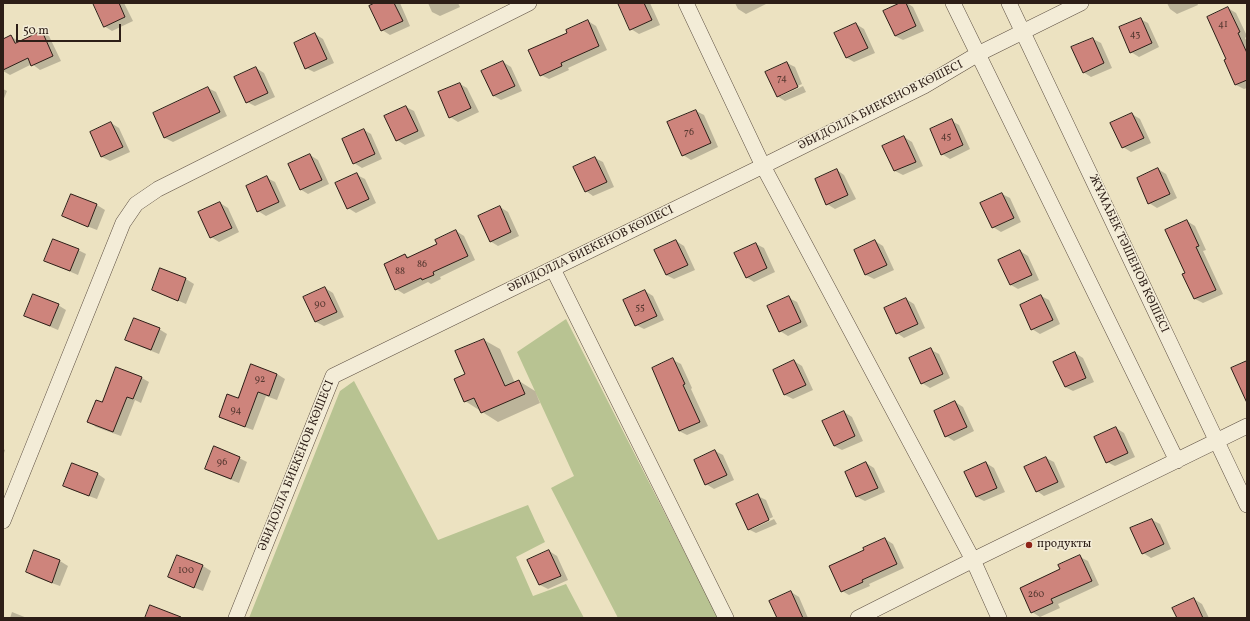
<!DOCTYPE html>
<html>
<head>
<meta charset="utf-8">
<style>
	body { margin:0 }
	#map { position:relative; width:1250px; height:621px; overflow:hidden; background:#ece2c1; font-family:Vollkorn,serif }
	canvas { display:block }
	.frame { position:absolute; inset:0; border:4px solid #2d1e17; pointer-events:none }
	.scale { position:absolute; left:16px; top:24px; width:105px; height:18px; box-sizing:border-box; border:2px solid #2d1e17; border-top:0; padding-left:5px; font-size:12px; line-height:14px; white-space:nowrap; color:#2d1e17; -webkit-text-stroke:3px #f3ecd7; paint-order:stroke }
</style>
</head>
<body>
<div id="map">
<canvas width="1250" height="621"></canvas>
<div class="frame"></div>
<div class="scale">50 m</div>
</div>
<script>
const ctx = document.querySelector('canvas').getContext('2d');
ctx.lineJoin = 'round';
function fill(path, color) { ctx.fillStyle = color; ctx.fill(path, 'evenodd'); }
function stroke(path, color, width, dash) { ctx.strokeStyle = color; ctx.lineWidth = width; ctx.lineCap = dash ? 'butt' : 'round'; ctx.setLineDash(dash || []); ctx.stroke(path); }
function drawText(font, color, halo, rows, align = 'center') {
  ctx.font = font + ' Vollkorn,serif'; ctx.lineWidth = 3; ctx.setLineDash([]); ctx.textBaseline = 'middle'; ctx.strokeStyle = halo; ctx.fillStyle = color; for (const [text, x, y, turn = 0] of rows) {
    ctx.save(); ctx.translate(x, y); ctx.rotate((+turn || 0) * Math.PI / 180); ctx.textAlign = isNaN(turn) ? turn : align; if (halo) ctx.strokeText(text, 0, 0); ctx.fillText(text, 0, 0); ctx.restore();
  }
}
const green = new Path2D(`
	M566,319L718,618H618L551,488L574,476L517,352Z
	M354,381L438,540L528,505L545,542L516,557L533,596L566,584L584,618H249L340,391Z`);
const shadow = new Path2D(`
	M94,3H124L133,21L112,31L104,26Z
	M378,3H400L410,26L390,35L382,30Z
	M428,3H458L460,7L440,16L432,12Z
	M625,3H650L660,25L639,34L631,29Z
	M735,3H766V4L746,14L738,9Z
	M902,3H907L913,7L924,31L903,40L895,36Z
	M1167,3H1197L1198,5L1177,14L1170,9Z
	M1228,8L1236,13L1247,36L1245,38L1247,42V88L1244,89L1236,85L1225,60H1227Z
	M1140,19L1148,23L1159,47L1139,57L1131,52Z
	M588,21L596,26L607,50L568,68L569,70L549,79L541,75L568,33Z
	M856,24L864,29L875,53L854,62L847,58Z
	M42,32L49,36L61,61L40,70L32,64L10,75L3,71V40L11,36L19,42Z
	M315,34L323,39L334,63L314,72L306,68Z
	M1093,39L1101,43L1112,68L1091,77L1083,72Z
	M503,62L511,67L522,91L501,100L494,96Z
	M787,63L795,67L802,84L781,94V96L803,86L806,92L785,101L777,96Z
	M256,68L264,73L275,97L255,106L247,102Z
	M460,84L467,88L479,112L458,122L450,117Z
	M208,88L216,92L227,116L173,142L165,138L154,114Z
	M3,89L7,91L3,101Z
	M406,107L414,111L425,136L405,145L397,140Z
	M696,111L704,115L718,147L691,160L683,155Z
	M1132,114L1140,119L1151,143L1131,152L1123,147Z
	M952,121L959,125L970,149L950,159L942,154Z
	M111,123L119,128L130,152L110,161L102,157L91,132Z
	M364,130L371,134L382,159L362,168L354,163Z
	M904,137L912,142L923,166L903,175L895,171Z
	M310,155L318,160L329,184L308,194L300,189Z
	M595,158L603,162L614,187L593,196L586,191Z
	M1158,169L1166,174L1177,198L1157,208L1149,203Z
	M837,170L844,175L856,199L835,209L827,204Z
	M357,175L365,179L376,203L356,213L348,208Z
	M267,178L275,182L286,206L266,216L258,211Z
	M1002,194L1010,198L1021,222L1001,232L993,227Z
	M72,195L97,205L105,210L97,230L71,220L64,216Z
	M220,203L228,208L239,232L219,242L211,237Z
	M500,207L508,212L519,236L498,246L490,241Z
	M1187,221L1195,226L1206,250L1203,251L1223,294L1203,303L1195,299L1184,275L1186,273Z
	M456,231L464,236L475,260L440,277L441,279L431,284L428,282L404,294L396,289L405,255L410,258L438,245Z
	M676,241L684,246L695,270L674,279L666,275Z
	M875,241L883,246L894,270L874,279L866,275L855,250Z
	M756,244L764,248L775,272L754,282L746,277Z
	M78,250L86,254L78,275L45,261Z
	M1020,251L1028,256L1039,280L1018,289L1011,285Z
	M161,269L186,279L194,284L186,304L153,290Z
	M325,288L333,293L344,317L324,326L316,322Z
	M645,291L653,296L664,320L644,329L636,325Z
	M1041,296L1049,300L1060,324L1040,334L1032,329L1021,305Z
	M789,298L797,302L808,326L788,336L780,331Z
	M906,299L914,304L925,328L904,338L897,333Z
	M58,305L66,310L58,330L25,316Z
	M159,329L167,334L159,354L134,344L126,340Z
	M484,340L500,349L515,383L519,381L535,391L540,403L498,422L465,401L467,374Z
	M931,350L939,354L950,378L930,388L922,383Z
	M1075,353L1083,358L1094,382L1073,391L1065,387Z
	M673,360L681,364L692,388L691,389L708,426L687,435L679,431L668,406H670Z
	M794,361L802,366L813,390L793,399L785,395L774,371Z
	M252,365L277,374L285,379L277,400L266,396L253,430L228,421L220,416L238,400Z
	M142,378L149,382L141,403L135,400L121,436L96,427L89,422L103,404Z
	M955,402L963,407L974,431L954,441L946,436Z
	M844,412L852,417L863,441L842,450L834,446Z
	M1116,428L1124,433L1135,457L1115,466L1107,462Z
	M3,449L5,450L3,456Z
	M715,451L723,455L734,480L714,489L706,484Z
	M239,458L247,462L239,483L214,473L206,468Z
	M1046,458L1054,462L1065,487L1044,496L1037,491Z
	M866,463L874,468L885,492L865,501L857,497L846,473Z
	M986,463L994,468L1005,492L984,501L976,497Z
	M72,465L98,474L105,479L97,499L72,490L65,485Z
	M758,496L766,500L773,517L752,527V529L774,519L777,524L756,533L748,529Z
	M1152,520L1160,524L1171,549L1151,558L1143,553Z
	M885,539L893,544L904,568L869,584L870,586L849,595L842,591L866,551Z
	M549,551L557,556L568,580L548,589L540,585Z
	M35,552L60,561L68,566L60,586L35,577L27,572Z
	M178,556L203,566L211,571L203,591L177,581L170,577Z
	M1080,557L1088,561L1099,585L1058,604L1060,608L1040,617L1032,612L1062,570Z
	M791,592L799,597L808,618H778Z
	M1194,599L1202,604L1209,618H1178Z
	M12,612L27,618H10Z`);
const building = new Path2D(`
	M93,3H119L125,17L104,27Z
	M375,3H394L403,21L381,31L369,6Z
	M618,3H644L652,20L630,30Z
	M900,3H906L916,26L895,36L883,11Z
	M1228,7L1240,32L1238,33L1247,53V80L1235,85L1224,60L1226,59L1207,17Z
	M1141,18L1152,43L1130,53L1119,27Z
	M588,20L599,46L561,63L562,66L540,76L528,50L567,33L566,30Z
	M856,23L868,48L846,58L834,33Z
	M42,31L53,56L31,66L28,58L3,70V39L11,35L15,43Z
	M315,33L327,59L305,69L294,43Z
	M1093,38L1104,63L1083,73L1071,47Z
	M503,61L515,86L493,96L481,71Z
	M787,62L798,87L777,97L765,72Z
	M256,67L268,93L246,103L234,77Z
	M460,83L471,108L449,118L438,92Z
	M208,87L220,112L164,138L153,113Z
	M406,106L418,131L396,141L384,116Z
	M696,110L711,143L682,156L667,122Z
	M1132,113L1144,138L1122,148L1110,123Z
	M952,119L963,145L941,155L930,129Z
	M111,122L123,147L101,157L90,132Z
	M364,129L375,154L353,164L342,139Z
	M904,136L916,162L894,171L882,146Z
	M310,154L322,180L300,190L288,164Z
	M595,157L607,182L585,192L573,167Z
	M1158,168L1170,194L1148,204L1137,178Z
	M837,169L848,195L826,205L815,179Z
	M357,173L369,199L347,209L335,183Z
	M267,176L279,202L257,212L246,186Z
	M1002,193L1014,218L992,228L980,203Z
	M71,194L97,204L88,227L62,216Z
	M220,202L232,228L210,238L198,212Z
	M500,206L511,232L490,242L478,216Z
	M1187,220L1199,246L1196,247L1216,290L1194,299L1182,274L1185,273L1165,230Z
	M456,230L468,256L433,272L434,275L422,280L421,278L395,290L384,264L405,254L407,258L437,244L435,240Z
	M53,239L79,249L70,271L44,261Z
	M676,240L688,265L666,275L654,250Z
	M875,240L887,265L865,275L854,250Z
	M756,243L767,268L746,278L734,253Z
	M1020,250L1032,275L1010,285L998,260Z
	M160,268L186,278L178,301L152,290Z
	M325,287L337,312L315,322L303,297Z
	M645,290L657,316L635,326L623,300Z
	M33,294L59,304L50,326L24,316Z
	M1041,295L1053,320L1031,330L1020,305Z
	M789,296L801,322L779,332L767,306Z
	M906,298L918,324L896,334L884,308Z
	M134,318L160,328L151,350L125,340Z
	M484,339L505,386L519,380L525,394L481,413L474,398L464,402L454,379L465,374L455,351Z
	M931,348L943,374L921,384L909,358Z
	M1075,352L1086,378L1065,387L1053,362Z
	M673,358L685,384L683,385L700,422L679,431L652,368Z
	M794,360L806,385L784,395L773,370Z
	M1247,361V403L1231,368Z
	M251,364L277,374L269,396L258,392L245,427L219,417L227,394L238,398Z
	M116,367L142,377L133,399L127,397L113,432L87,422L96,400L102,402Z
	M955,401L967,427L945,437L934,411Z
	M844,411L855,436L834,446L822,421Z
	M1116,427L1128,453L1106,463L1094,437Z
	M214,446L240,457L231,479L205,469Z
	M715,450L727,475L705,485L694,460Z
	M1046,457L1058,482L1036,492L1024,467Z
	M866,462L878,488L856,497L845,472Z
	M986,462L997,488L976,497L964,472Z
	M72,463L98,473L89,496L63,486Z
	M758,494L769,520L748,530L736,504Z
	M1152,519L1164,544L1142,554L1130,528Z
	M885,538L897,564L862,580L863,582L841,592L829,566L864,550L863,548Z
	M34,550L60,560L52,583L26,572Z
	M549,550L561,576L539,585L527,560Z
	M177,555L203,565L194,588L168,577Z
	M1080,555L1092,581L1051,599L1053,603L1031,613L1020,588L1060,569L1058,565Z
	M791,591L803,618H777L769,601Z
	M1194,598L1203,618H1177L1172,608Z
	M150,605L181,617V618H145Z`);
const minor = new Path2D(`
	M686,3L763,166L973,560L999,618
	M953,3L1177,461
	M1009,3L1247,505
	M553,269L726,618
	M3,521L123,223L136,204L158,189L529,3
	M236,618L333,376L763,166L924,86L978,54L1081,3
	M858,618L973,560L1247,426`);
const markers = [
	[1029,545,4,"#8f2418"]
];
const numberNames = [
	["41",1223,25],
	["43",1135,35],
	["74",782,79],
	["76",689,133],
	["45",946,137],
	["86",422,265],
	["88",400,272],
	["90",320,305],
	["55",640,308],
	["92",260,380],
	["94",236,411],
	["96",222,463],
	["100",186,571],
	["260",1036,595]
];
const streetNames = [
	["ӘБИДОЛЛА БИЕКЕНОВ КӨШЕСІ",881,106,-27],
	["ӘБИДОЛЛА БИЕКЕНОВ КӨШЕСІ",591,250,-26],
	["ЖҰМАБЕК ТӘШЕНОВ КӨШЕСІ",1128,254,65],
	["ӘБИДОЛЛА БИЕКЕНОВ КӨШЕСІ",297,466,-68]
];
const poiNames = [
	["продукты",1037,545]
];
fill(green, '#b8c392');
fill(shadow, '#0003');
fill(building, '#ce847c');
stroke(building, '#2d1e17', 1);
stroke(minor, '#5d4f42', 16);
stroke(minor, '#f3ecd7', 15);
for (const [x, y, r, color] of markers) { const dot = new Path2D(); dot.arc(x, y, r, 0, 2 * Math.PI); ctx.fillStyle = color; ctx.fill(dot); stroke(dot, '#f3ecd7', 1.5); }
drawText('10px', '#553830', null, numberNames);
drawText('12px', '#2d1e17', '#f3ecd7', streetNames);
drawText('12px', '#2d1e17', '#f3ecd7', poiNames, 'left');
</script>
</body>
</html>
